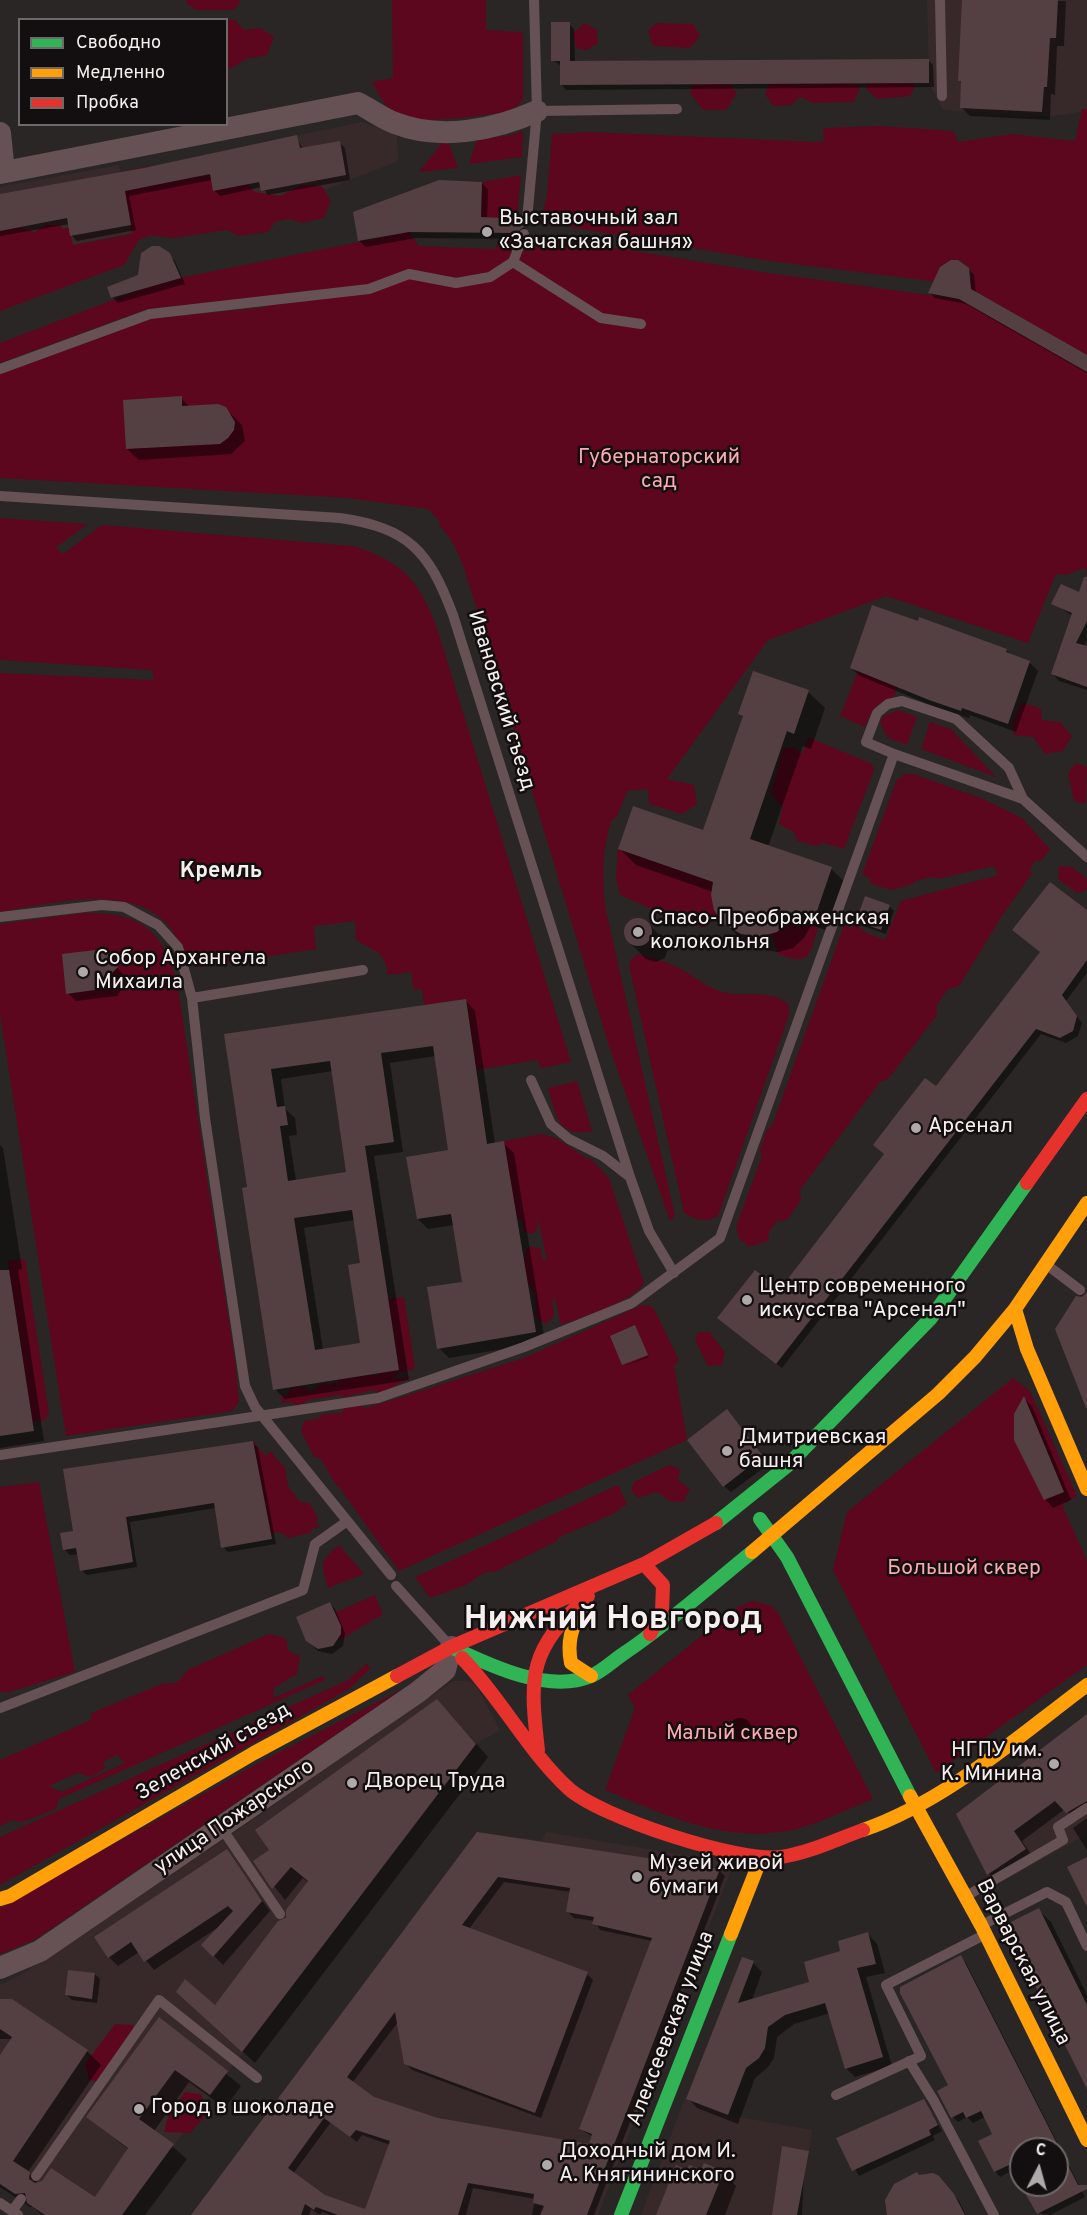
<!DOCTYPE html>
<html>
<head>
<meta charset="utf-8">
<style>
	body { margin:0 }
	#map { position:relative; width:1087px; height:2215px; overflow:hidden; background:#2b2626; font-family:Overpass,sans-serif }
	canvas { display:block }
	.legend { position:absolute; left:18px; top:18px; width:210px; height:108px; box-sizing:border-box; background:#130e0f; border:2px solid #6e6869; margin:0; padding:8px 10px; list-style:none; font-size:18px; color:#f6efef }
	.legend li { display:flex; align-items:center; gap:12px; height:30px }
	.legend b { width:30px; border:2px solid #6e6869 }
	.north { position:absolute; left:1009px; top:2137px; width:60px; height:60px; box-sizing:border-box; background:#130e0f; border:2px solid #6e6869; border-radius:50%; rotate:6deg; font-size:16px; font-weight:700; line-height:24px; text-align:center; color:#f6efef }
	.north::after { content:''; display:block; margin:auto; width:21px; height:27px; background:#afa9a9; clip-path:polygon(50% 0,100% 100%,50% 72%,0 100%) }
</style>
</head>
<body>
<div id="map">
<canvas width="1087" height="2215"></canvas>
<ul class="legend">
<li><b style="height:8px;background:#30b455"></b>Свободно</li>
<li><b style="height:8px;background:#ff9f0a"></b>Медленно</li>
<li><b style="height:8px;background:#e5322d"></b>Пробка</li>
</ul>
<div class="north">С</div>
</div>
<script>
const ctx = document.querySelector('canvas').getContext('2d');
ctx.lineJoin = 'round';
function fill(path, color) { ctx.fillStyle = color; ctx.fill(path, 'evenodd'); }
function stroke(path, color, width, dash) { ctx.strokeStyle = color; ctx.lineWidth = width; ctx.lineCap = dash ? 'butt' : 'round'; ctx.setLineDash(dash || []); ctx.stroke(path); }
function drawText(font, color, halo, rows, align = 'center') {
  ctx.font = font + ' Overpass,sans-serif'; ctx.lineWidth = 5; ctx.setLineDash([]); ctx.textBaseline = 'middle'; ctx.strokeStyle = halo; ctx.fillStyle = color; for (const [text, x, y, turn = 0] of rows) {
    ctx.save(); ctx.translate(x, y); ctx.rotate((+turn || 0) * Math.PI / 180); ctx.textAlign = isNaN(turn) ? turn : align; if (halo) ctx.strokeText(text, 0, 0); ctx.fillText(text, 0, 0); ctx.restore();
  }
}
const built = new Path2D(`
	M927,0H1087V111L1052,116L943,110L929,83Z
	M362,122L397,134L398,161L299,200L213,191L210,175L153,185L149,166Z
	M119,165L133,233L72,245L69,228L0,242V187Z
	M453,1681H468L476,1685L500,1730L476,1744L380,1869L122,2215H45L0,2184V1985L19,1976L225,1839Z
	M1087,1714V1834L994,1886L986,1872Z
	M477,1832L542,1841L546,1832L731,1863L732,1867L598,2215H191Z
	M685,2098L728,2115L812,2130L809,2151L782,2147L772,2215H641Z`);
const green = new Path2D(`
	M187,0H239L240,2L234,10H196L186,3Z
	M392,0H486V30L521,32L523,35V100C518,105 515,109 508,111C489,116 419,124 401,117C387,111 379,95 372,82L393,78Z
	M197,18L235,20L244,30L260,28L274,37L267,55L246,59L230,69L227,67L226,20L195,19Z
	M585,23L597,30L598,43L587,50L576,48L573,33Z
	M656,23L693,24L700,36L690,48L653,46L648,31Z
	M907,72L915,86L910,96L878,99L866,89L868,77Z
	M806,77L851,79L860,88L854,102L813,103L800,97L791,105L773,106L765,94L771,78H791L799,86Z
	M725,78L737,93L726,110H703L690,93L694,80Z
	M1082,109H1087V355L969,288L972,274C966,259 952,256 940,267L938,282L770,261L540,222L547,196L552,134L590,132L817,142L824,141L823,128L879,126L953,131L958,142L1012,134L1075,141Z
	M523,131L522,157L469,164L477,139L507,136Z
	M444,140L448,141L458,168L419,172Z
	M149,166L150,170L164,167L197,177L239,175L255,192L280,196L302,185L322,186L331,201L324,218L302,223L289,219L275,222L268,232L239,236L227,230L172,238L151,235L139,240L124,265L0,311V225L9,224L35,232L45,225H60L63,229L69,228L73,245L132,234L128,210L123,209L121,172Z
	M521,175L517,219L481,217L482,182Z
	M409,232L419,246L494,249L507,233H516L511,250L532,251L537,235L768,273L959,299L1087,372V571L1084,568L1066,575L1056,574L1028,643L886,596L768,640L667,779L694,785L697,804L682,814L649,804L648,789L627,791L617,817L612,819C602,849 602,875 605,906L675,1216L670,1221L608,1043L476,606C467,579 460,546 439,525L440,522L428,509L348,498L0,478V374L150,319L266,307V296L147,309L0,363V343L142,289L179,278Z
	M0,518L88,524L56,547L63,554L102,525L353,546C401,561 418,579 436,625L571,1062L541,1068L537,1060L476,1070L466,999L424,1005L422,989L414,990L411,972L388,975C384,948 375,953 356,940L355,921L314,926L316,949L198,967C184,960 179,936 166,923C127,883 49,904 0,912V673L154,680L152,670L0,660Z
	M858,671L898,685L894,697C877,702 872,710 865,727L840,716Z
	M1022,702L1041,709L1042,720L1060,722L1072,736L1063,751L1045,754L1033,737L1014,735L1012,723Z
	M899,710L917,717L907,745L888,738L880,723L883,716Z
	M930,722L951,729L996,777L921,749Z
	M808,737L872,764L874,770L844,849L823,843L816,846L797,841L795,833L779,824L783,804L780,805L771,793L783,749L794,747L802,754Z
	M1076,763L1087,767L1086,804L1074,801L1068,773Z
	M904,774H913L983,799L1022,818L1050,849L1041,861H1035L1029,871L1033,872L1002,916L959,986L948,989L937,1005V1015L888,1079L880,1082L800,1190L801,1200L787,1220L776,1222L769,1232L768,1241L748,1247L745,1242L740,1241L736,1227L762,1156L760,1151L767,1129L772,1126L844,925L851,928L856,924L866,933L885,940L901,901L998,875L994,866L938,879L933,877L915,881L913,884L892,890L871,884L870,878L862,875L896,781Z
	M618,849L713,882C711,895 711,906 719,917L703,927L674,919L620,895L616,877Z
	M1059,866L1072,867L1087,879V890L1077,893L1058,879Z
	M84,913C139,912 163,929 177,982L235,1361L239,1402L232,1411L220,1413L66,1436L0,1014V924Z
	M790,918L818,928C809,956 810,967 778,954L771,934Z
	M638,954C654,959 672,963 686,972C699,980 711,990 727,993C748,997 772,989 789,1005V1015L718,1216C705,1223 696,1220 684,1213L629,966L631,959Z
	M577,1081L592,1131C556,1138 557,1116 548,1088Z
	M542,1134L558,1139L586,1158H590L609,1178L644,1283C635,1301 581,1317 561,1325L555,1299L552,1300L554,1316L546,1324L536,1318L535,1294L523,1275L526,1249L532,1246L541,1249L542,1258L547,1261L537,1214L538,1228L533,1234L524,1232L522,1221L512,1214L511,1185L504,1141Z
	M25,1259L49,1413L45,1420L32,1422L8,1261Z
	M404,1297L415,1367L413,1370L397,1373L394,1379L413,1376L380,1394L373,1390L344,1397L340,1395L308,1400L305,1403L295,1405L291,1402L282,1403L281,1396L288,1395L290,1388L303,1387L311,1391L321,1384L338,1383L340,1371L361,1370L375,1376L396,1353L388,1299Z
	M649,1305L654,1309L679,1360L674,1366L687,1440L399,1571L339,1487L336,1485L320,1458L314,1457L301,1431L304,1421L319,1418L322,1414L341,1413L345,1408L361,1405L364,1408L380,1404L524,1358L640,1306Z
	M698,1332H709L725,1352L722,1365L708,1366L695,1340Z
	M1013,1378L1030,1391L1077,1496L1062,1505L1087,1561V1665L936,1773L833,1570L847,1512Z
	M253,1441L265,1456L270,1451L285,1468L288,1486L300,1502L309,1503L318,1517L316,1522L320,1527L313,1528L310,1533L288,1538L280,1532L271,1533L254,1470L258,1465Z
	M669,1465L680,1469L678,1480L690,1489L683,1502L669,1501L657,1492L638,1498L631,1490L634,1482Z
	M39,1482L75,1672L9,1692H0V1487Z
	M618,1485L627,1504L613,1514L559,1537L557,1541L494,1572H485L466,1585L430,1598L415,1577Z
	M339,1545L364,1574L328,1588C321,1563 319,1562 339,1545Z
	M375,1595L383,1614L338,1641L341,1634L332,1614Z
	M753,1601L772,1606L779,1615L873,1799C847,1809 819,1824 792,1830C726,1844 664,1815 605,1790L635,1708L628,1695L737,1607Z
	M269,1634L286,1638L288,1651L300,1656L297,1674L274,1688L273,1698L323,1676L325,1680L59,1799L56,1809L22,1822L12,1820L0,1826V1760L91,1720V1713L164,1683C176,1685 181,1681 187,1670ZM117,1755L125,1763L61,1792L49,1786L77,1773L91,1777L105,1768L103,1762Z
	M367,1663L370,1669L349,1689L0,1885V1837L348,1680Z
	M403,1689L36,1939L0,1954V1908L262,1761Z
	M115,2024L133,2025L135,2041L105,2083L89,2080L85,2064Z
	M185,2092L201,2094L208,2113L190,2133L164,2132L169,2113Z`);
const water = new Path2D(`
	M728 1730a12 12 0 1 1 24 0a12 12 0 1 1-24 0Z`);
const shadow = new Path2D(`
	M964,0L1066,1L1064,46H1057L1055,95L1051,94L1050,120L970,116L962,108L963,84L960,81Z
	M569,24L574,29L575,62L928,60L933,65L934,87L566,90L561,84V66L553,60Z
	M296,137L303,149L339,142L345,148L350,180L268,195L262,187L220,196L214,190L212,180L129,196L136,230L77,241L72,236L70,224L0,236V195L149,168Z
	M482,183L488,190L487,219L519,221L529,234L523,239L416,238L366,247L359,241Z
	M169,254L175,261L185,284L118,303L112,297Z
	M968,269L974,275L976,294L1087,357V373L966,304L935,298L930,293Z
	M181,398L190,407L218,405L231,414L242,425L245,441L231,454L139,460L127,449Z
	M1087,601V639L1084,647L1087,648V690L1059,681L1053,674L1073,616L1053,603Z
	M1006,650L1013,657L1030,663L1038,671L1016,732L970,715L969,718L938,708L860,676L851,668Z
	M808,692L825,708L811,749L803,746L768,847L831,869L848,885L831,932L811,925L804,938L793,948L778,952L759,949L742,940L725,923L713,892L636,865L620,849L704,832L744,718L740,714Z
	M889,906L894,911L886,934L863,926L857,920Z
	M1087,912V973L1066,1001L1082,1023L1078,1036L1066,1043L1041,1034L782,1368L725,1323L780,1291L885,1155L875,1145L937,1088Z
	M637,919L647,922L663,939L668,948L665,958L656,962L646,959L629,942L625,932L628,923Z
	M104,951L125,977L120,982L121,990L117,996L76,1001L68,993Z
	M465,1000L475,1011L495,1144L503,1143L514,1153L545,1342L449,1358L439,1348L464,1283L454,1225L428,1229L418,1219L450,1151L436,1056L390,1063L403,1152L374,1156L409,1380L285,1399L275,1389L226,1035ZM333,1071L348,1173L296,1181L289,1136L297,1135L295,1118L285,1109L281,1079ZM355,1220L362,1264V1344L323,1350L304,1228Z
	M0,1145L3,1148L22,1269L18,1270L44,1441L0,1448Z
	M648,1356L649,1357L625,1366Z
	M1024,1399L1032,1406L1071,1500L1053,1508L1045,1499Z
	M733,1417L769,1464L731,1492L724,1486Z
	M253,1443L258,1448L276,1544L228,1552L223,1547L216,1508L130,1522L137,1567L87,1575L81,1570L79,1554L70,1555L65,1550L75,1532Z
	M330,1603L335,1609L345,1633L343,1646L332,1654L318,1651L307,1640Z
	M449,1713L488,1757L255,2063L190,2004L215,2007L288,1919L309,1883L303,1878L285,1900L255,1862Z
	M1087,1716V1814L1077,1821L1065,1809L1022,1841L1034,1859L998,1884L989,1874L958,1814Z
	M1087,1818V1850L1073,1828Z
	M478,1833L719,1870L725,1876L594,2215H532L535,2199L473,2188L466,2215H330L322,2212L320,2215L311,2209L309,2215H193ZM504,1882L571,1892L568,1912L574,1918L595,1921L600,1930L652,1941L580,2129L593,2137L590,2146L438,2119L373,2098L352,2083L398,2022L405,2063L412,2070L541,2118L593,1980L587,1974L469,1929ZM331,2122L357,2142L362,2135L390,2145L365,2211L324,2196L293,2174Z
	M226,1851L270,1911L223,1965L203,1945L217,1928L154,1970L139,1952L118,1966L109,1957Z
	M1038,1910L1051,1922L1087,1995V2086Z
	M868,1934L877,1944L885,1973L866,1977L892,2066L855,2077L846,2068L830,2013L794,2024L777,2037L774,2058L768,2067L755,2078L738,2124L697,2108L688,2098L753,1963L762,1972L752,2000L810,1983L842,1952Z
	M961,1957L966,1963L1085,2197L1050,2215L1039,2213L1022,2185H1057V2149H1021V2183L1013,2170L1000,2177L995,2171L994,2135L985,2117L973,2123L967,2117L958,2122L953,2117L950,2085Z
	M95,1974L100,1979L97,2003L72,2000L67,1995Z
	M12,2000L87,2051L101,2065L28,2172L40,2184L95,2199L129,2150L88,2117L159,2019L241,2086L225,2108L189,2082L154,2131L187,2159L145,2215H42L33,2207H30L0,2187V2057L13,2039H0V2001Z
	M924,2101L942,2131L933,2136L935,2140L859,2176L838,2139Z
	M688,2172H723L736,2186L725,2215H658Z
	M804,2172L802,2215H775Z
	M919,2176L941,2181L959,2201L966,2215H889Z`);
const building = new Path2D(`
	M962,0H1058L1056,38H1050L1047,87H1044L1042,112L960,108L961,81H958Z
	M551,22H570V61H551Z
	M929,59V83L560,85V61Z
	M297,135L300,148L340,141L346,175L261,191L259,182L213,191L210,174L125,191L131,225L70,236L67,218L0,231V194L149,167Z
	M439,180L482,182L481,217L520,219L524,227L516,233L409,232L358,241L353,212Z
	M152,246H159L170,253L181,278L111,298L107,287L138,275L141,253Z
	M951,260H958L969,268L971,289L1087,355V372L959,299L928,293L940,267Z
	M182,396V406L218,404L226,407L235,422L234,430L228,438L220,444L126,449L123,400Z
	M1084,577H1087V621L1076,643L1087,646V687L1051,674L1072,613L1051,604L1061,584L1079,592Z
	M872,605L918,621L919,617L1007,649L1006,652L1030,661L1008,724L962,708L961,711L929,700L850,668Z
	M753,671L809,690L794,734L787,731L750,839L832,867L815,917L795,910L788,922L777,932L760,937L741,934L724,924L714,910L711,895L713,882L618,849L633,806L703,830L743,716L738,714Z
	M1050,882L1087,910V960L1062,995L1077,1016L1073,1031L1060,1038L1036,1029L776,1364L717,1318L755,1270L780,1289L884,1154L873,1145L899,1111L925,1078L936,1086L1040,952L1012,930Z
	M865,896L890,905L881,930L856,921Z
	M624 932a14 14 0 1 1 28 0a14 14 0 1 1-28 0Z
	M104,949L110,954L111,962L118,967L112,973L113,981L109,988L66,994L62,954Z
	M466,999L487,1144L504,1141L536,1332L437,1349L427,1287L462,1282L451,1214L417,1219L406,1157L448,1150L433,1046L381,1053L394,1142L365,1146L399,1370L273,1390L242,1188L247,1187L224,1034ZM330,1061L346,1172L288,1181L280,1126L288,1125L285,1106L277,1107L271,1069ZM352,1210L360,1263L348,1265L360,1343L315,1350L294,1218Z
	M0,1270H9L34,1431L0,1436Z
	M1087,1292V1408H1086L1055,1329L1076,1296L1082,1297Z
	M635,1325L648,1355L622,1365L610,1336Z
	M1024,1396L1064,1492L1044,1500L1014,1440V1414Z
	M727,1409L763,1456L723,1487L687,1440Z
	M253,1441L272,1539L221,1548L214,1503L126,1517L133,1562L80,1571L76,1548L63,1550L60,1533L73,1531L63,1469Z
	M330,1602L341,1626V1634L333,1646L318,1649L306,1641L296,1617Z
	M437,1699L476,1744L242,2052L176,1992L185,1979L215,2005L278,1921L286,1918V1910L308,1881L291,1867L272,1889L253,1861L269,1850L255,1830Z
	M1087,1714V1801L1066,1813L1055,1801L1014,1831L1026,1849L987,1875L956,1814Z
	M477,1832L720,1869L587,2215H540L544,2206L533,2203L534,2194L468,2183L458,2215H338L316,2207L314,2210L305,2204L301,2215H191ZM498,1877L570,1888L566,1912L594,1917L592,1924L652,1938L579,2129L592,2134L589,2144L438,2118L374,2097L347,2077L395,2012L404,2064L535,2113L588,1972L462,1925ZM324,2118L350,2137L356,2130L390,2141L365,2209L325,2195L288,2168Z
	M227,1849L262,1901L213,1957L201,1945L233,1911L228,1906L144,1962L131,1942L108,1958L94,1937Z
	M1087,1857V1907L1067,1867Z
	M1039,1908L1087,2005V2089L1005,1925Z
	M868,1932L876,1964L857,1968L883,2057L845,2069L825,2003L785,2015L768,2027L765,2048L759,2058L746,2068L728,2115L686,2099L742,1957L754,1961L738,2003L809,1982L804,1962L840,1951L838,1941Z
	M961,1955L1078,2185H1087V2189L1037,2214L1009,2165L994,2172L978,2141L992,2134L981,2111L966,2118L963,2112L951,2118L937,2091L948,2085L900,1993V1987ZM1021,2149H1057V2185H1021Z
	M68,1970L95,1973L92,1999L65,1995Z
	M0,1999H12L88,2050L13,2161L30,2172L29,2179L35,2183L42,2181L51,2168L95,2197L128,2148L86,2117L159,2017L228,2071L210,2095L175,2070L139,2119L174,2144L122,2215H45L27,2203L25,2193L15,2194L0,2184V2055L12,2037L0,2029Z
	M924,2099L938,2125L929,2130L931,2135L852,2171L836,2138Z
	M782,2146L809,2151L797,2215H772Z
	M704,2163L724,2171L706,2215H656L676,2165L687,2170L689,2165L701,2169Z
	M917,2172L919,2175L933,2173L939,2176L954,2194L965,2215H887L885,2200L894,2184Z`);
const lane = new Path2D(`
	M940,0L942,96
	M537,111L677,109
	M527,220L537,111L534,0
	M513,262L601,318L641,324
	M0,369L150,314L369,289L409,274L456,283L490,277L513,262L524,234
	M0,496L340,518C409,528 429,551 453,615L630,1177L649,1231L674,1273
	M894,754L866,742L877,713L888,704L902,701L956,719L1009,768L1023,799
	M0,917L102,905L124,907L158,925L178,947L192,998L205,1118L245,1386L255,1407L391,1575
	M192,998L363,970
	M531,1080L551,1124L569,1139L603,1156L630,1177
	M1047,1265L1080,1290
	M0,1455L378,1398L524,1347L632,1303L720,1238L894,754L1023,799L1087,857
	M396,1586L450,1646
	M0,1708L303,1590L315,1544L346,1522
	M221,1827L280,1914
	M968,1895L1063,1840L1058,1827L1087,1808
	M984,1924L1047,1892L1066,1902L1087,1946
	M909,2061L934,2101L994,2215
	M836,2095L921,2056L886,1985L982,1936
	M36,2176L159,2000L257,2078
	M0,2203L18,2215
	M12,2211L21,2199`);
const street = new Path2D(`
	M0,133L4,172
	M0,173L358,103C370,109 383,119 395,123C440,141 495,130 537,111
	M0,1968L40,1951L418,1692L445,1670L451,1647`);
const fast = new Path2D(`
	M760,1519L787,1557L910,1796
	M716,1523L787,1466L931,1318L1027,1183
	M451,1647C489,1665 548,1694 591,1676C603,1671 615,1659 626,1652C670,1622 710,1586 752,1552
	M621,2215L731,1934`);
const slow = new Path2D(`
	M1015,1309L1027,1349L1087,1489
	M752,1552L938,1394L975,1357L1015,1309L1087,1203
	M582,1610C571,1628 567,1642 571,1663L591,1676
	M910,1796L981,1925L1087,2140
	M863,1830C948,1800 1016,1738 1087,1685
	M0,1899L10,1896L254,1753L397,1676
	M731,1934L761,1858`);
const jam = new Path2D(`
	M1027,1183L1087,1099
	M644,1564L663,1585L662,1611L650,1634
	M462,1658C501,1698 527,1750 568,1788C599,1817 740,1863 781,1857C809,1853 837,1839 863,1830
	M397,1676L451,1647L644,1564L716,1523
	M538,1750C529,1673 529,1650 588,1596`);
const markers = [
	[487,232,6,"#afa9a9"],
	[638,932,6,"#afa9a9"],
	[83,972,6,"#afa9a9"],
	[916,1128,6,"#afa9a9"],
	[747,1300,6,"#afa9a9"],
	[727,1451,6,"#afa9a9"],
	[1054,1764,6,"#afa9a9"],
	[352,1783,6,"#afa9a9"],
	[637,1877,6,"#afa9a9"],
	[139,2109,6,"#afa9a9"],
	[547,2165,6,"#afa9a9"]
];
const poiNames = [
	["Выставочный зал",499,220],
	["«Зачатская башня»",499,244],
	["Спасо-Преображенская",650,920],
	["колокольня",650,944],
	["Собор Архангела",95,960],
	["Михаила",95,984],
	["Арсенал",928,1128],
	["Центр современного",759,1288],
	["искусства \"Арсенал\"",759,1312],
	["Дмитриевская",739,1439],
	["башня",739,1463],
	["НГПУ им.",1042,1752,"right"],
	["К. Минина",1042,1776,"right"],
	["Дворец Труда",364,1783],
	["Музей живой",649,1865],
	["бумаги",649,1889],
	["Город в шоколаде",151,2109],
	["Доходный дом И.",559,2153],
	["А. Княгининского",559,2177]
];
const parkNames = [
	["Губернаторский",659,459],
	["сад",659,483],
	["Большой сквер",964,1570],
	["Малый сквер",732,1735]
];
const streetNames = [
	["Ивановский съезд",500,701,73],
	["Зеленский съезд",214,1753,-30],
	["улица Пожарского",235,1818,-34],
	["Варварская улица",1022,1963,63],
	["Алексеевская улица",672,2029,-69]
];
const neighbourhoodNames = [
	["Кремль",221,873]
];
const townNames = [
	["Нижний Новгород",613,1621]
];
fill(built, '#372929');
fill(green, '#5c071e');
fill(water, '#2a0309');
fill(shadow, '#0007');
fill(building, '#544042');
stroke(lane, '#665254', 10);
stroke(street, '#665254', 22);
stroke(fast, '#30b455', 14);
stroke(slow, '#ff9f0a', 14);
stroke(jam, '#e5322d', 14);
for (const [x, y, r, color] of markers) { const dot = new Path2D(); dot.arc(x, y, r, 0, 2 * Math.PI); ctx.fillStyle = color; ctx.fill(dot); stroke(dot, '#130e0f', 2); }
drawText('21px', '#f6efef', '#130e0f', poiNames, 'left');
drawText('21px', '#fcacb1', '#130e0f', parkNames);
drawText('21px', '#f6efef', '#130e0f', streetNames);
drawText('bold 22px', '#f6efef', '#130e0f', neighbourhoodNames);
drawText('bold 33px', '#f6efef', '#130e0f', townNames);
</script>
</body>
</html>
